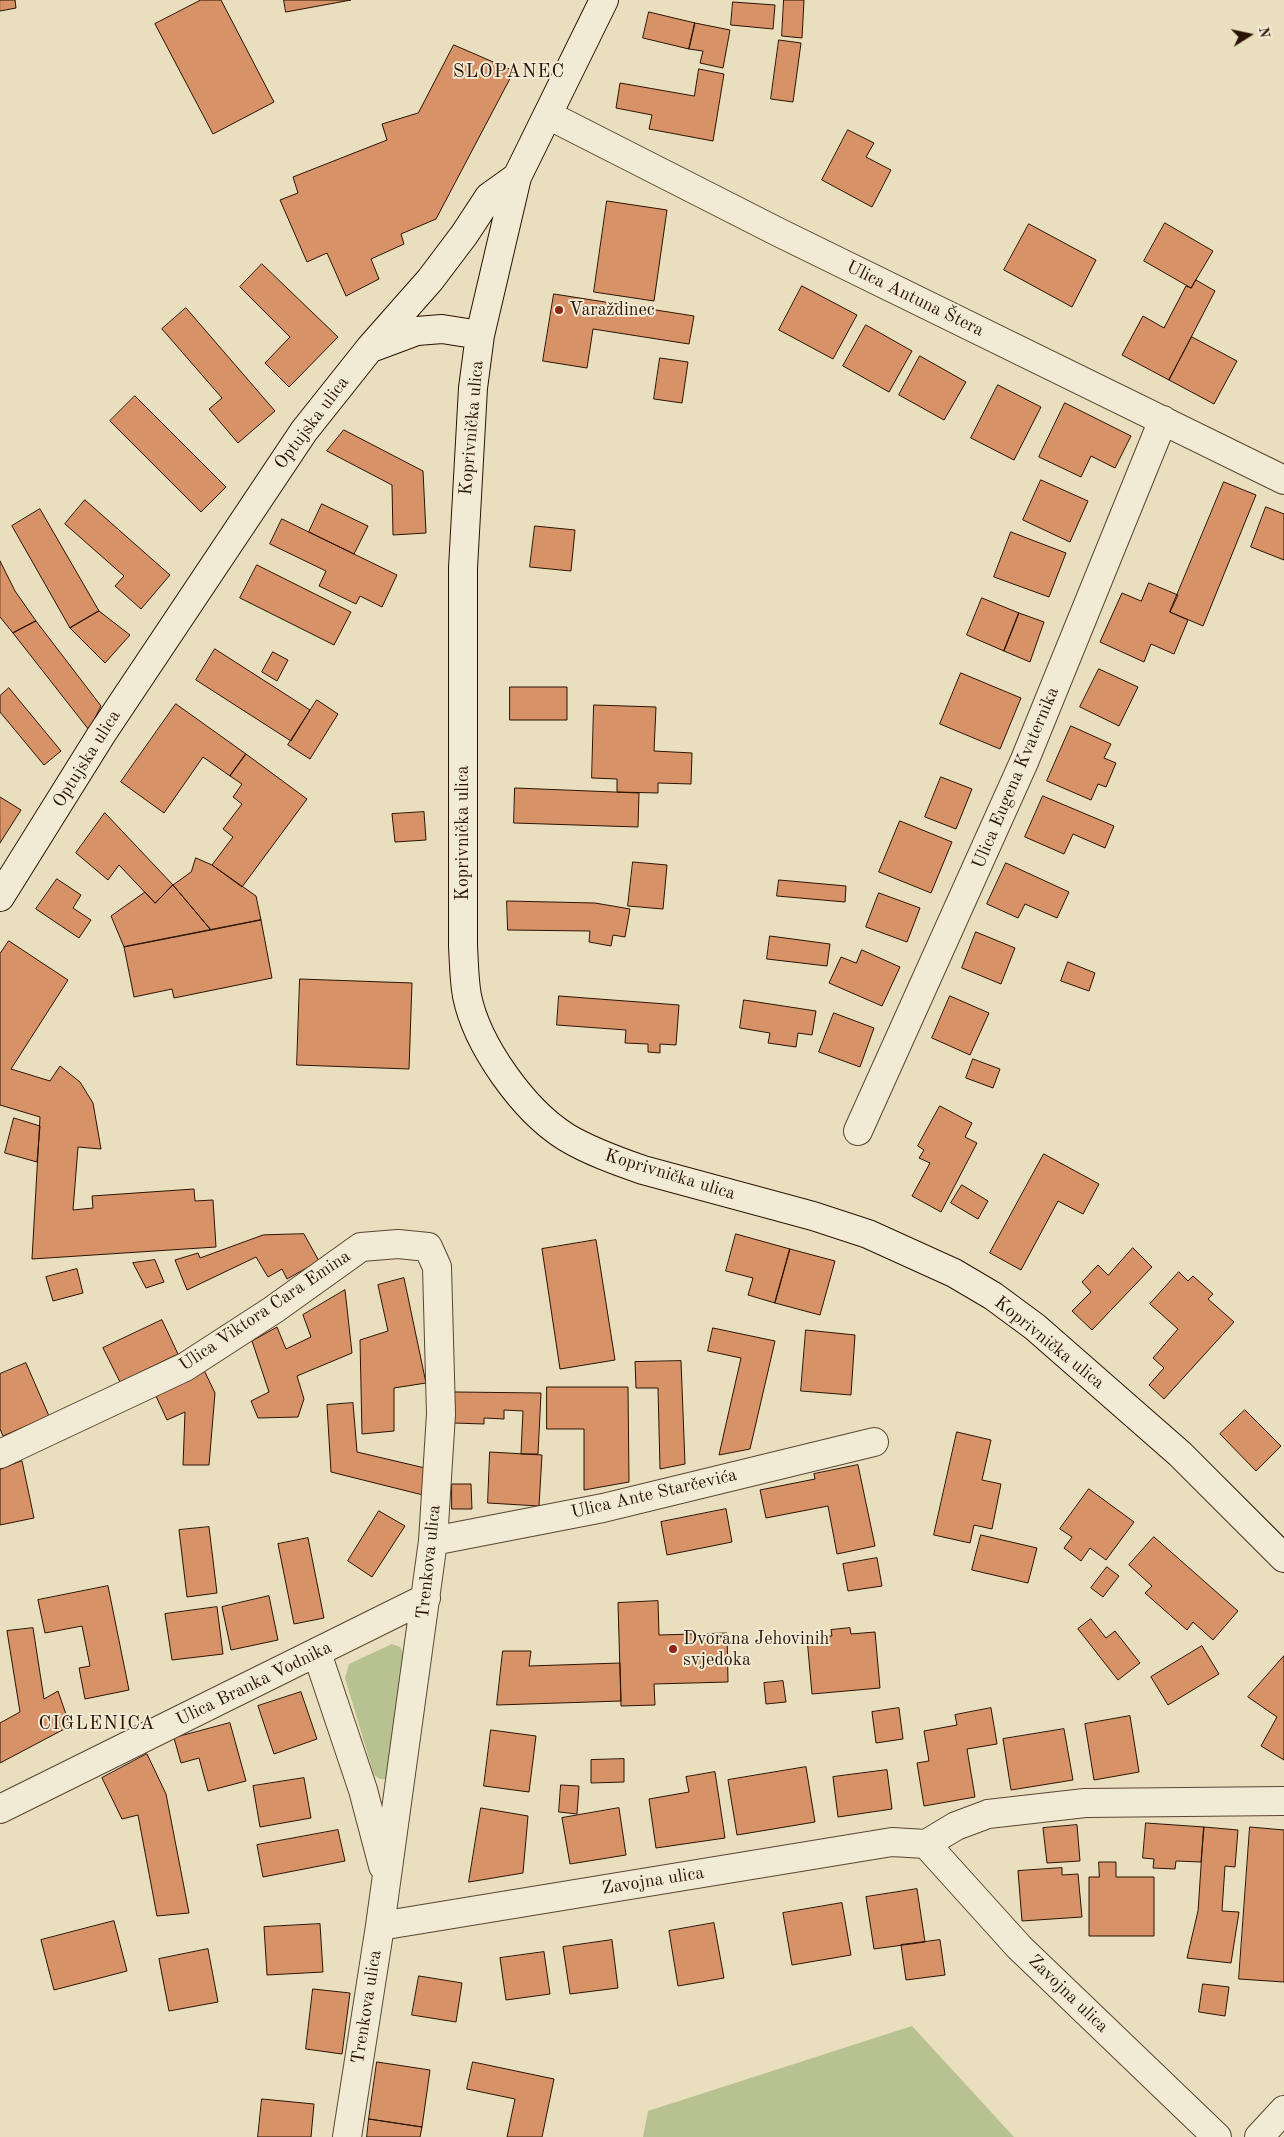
<!DOCTYPE html>
<html>
<head>
<meta charset="utf-8">
<style>
	body { margin:0 }
	#map { position:relative; width:1284px; height:2137px; overflow:hidden; background:#e9debd; font-family:"Old Standard TT",serif }
	canvas { display:block }
	.north { position:absolute; left:1224px; top:10px; width:50px; height:50px; -webkit-text-stroke:4px #f1ead4; paint-order:stroke; rotate:80deg; font-size:14px; font-weight:700; line-height:20px; text-align:center; color:#2b1303 }
	.north::after { content:''; display:block; margin:auto; width:18px; height:22px; background:#2b1303; clip-path:polygon(50% 0,100% 100%,50% 72%,0 100%) }
</style>
</head>
<body>
<div id="map">
<canvas width="1284" height="2137"></canvas>
<div class="north">N</div>
</div>
<script>
const ctx = document.querySelector('canvas').getContext('2d');
ctx.lineJoin = 'round';
function fill(path, color) { ctx.fillStyle = color; ctx.fill(path, 'evenodd'); }
function stroke(path, color, width, dash) { ctx.strokeStyle = color; ctx.lineWidth = width; ctx.lineCap = dash ? 'butt' : 'round'; ctx.setLineDash(dash || []); ctx.stroke(path); }
function drawText(font, color, halo, rows, align = 'center') {
  ctx.font = font + ' "Old Standard TT",serif'; ctx.lineWidth = 4; ctx.setLineDash([]); ctx.textBaseline = 'middle'; ctx.strokeStyle = halo; ctx.fillStyle = color; for (const [text, x, y, turn = 0] of rows) {
    ctx.save(); ctx.translate(x, y); ctx.rotate((+turn || 0) * Math.PI / 180); ctx.textAlign = isNaN(turn) ? turn : align; if (halo) ctx.strokeText(text, 0, 0); ctx.fillText(text, 0, 0); ctx.restore();
  }
}
const green = new Path2D(`
	M392,1644L400,1647L404,1655L391,1774L385,1779H380L374,1775L345,1678L349,1664Z
	M912,2026L1014,2137H643L648,2111Z`);
const building = new Path2D(`
	M0,0H15L16,8L0,11Z
	M201,0H221L274,102L213,134L155,24Z
	M284,0H351L286,12Z
	M784,0H804L802,38L782,36Z
	M733,2L775,5L773,29L731,25Z
	M649,12L695,23L689,49L643,38Z
	M695,23L730,30L723,68L700,63L703,51L689,49Z
	M779,40L801,43L793,102L771,99Z
	M454,45L514,71L436,219L401,234L404,244L371,259L379,279L346,296L327,253L307,262L280,200L298,193L293,177L387,140L382,124L418,113Z
	M699,69L724,74L713,141L649,129L652,115L616,108L620,83L694,96Z
	M848,130L874,143L866,157L891,170L872,207L822,180Z
	M607,201L667,210L654,301L594,292Z
	M1165,223L1213,251L1191,288L1144,261Z
	M1029,224L1096,260L1072,307L1004,270Z
	M262,264L338,337L289,387L265,363L290,337L240,287Z
	M1196,280L1215,291L1169,380L1122,355L1143,316L1164,328L1186,286L1191,288Z
	M802,286L857,315L833,359L779,330Z
	M554,294L694,316L689,344L593,329L587,368L543,361Z
	M186,308L275,411L238,443L209,409L222,398L162,329Z
	M866,325L912,351L889,392L843,366Z
	M1192,337L1237,361L1214,404L1169,380Z
	M920,356L966,382L944,420L899,395Z
	M660,358L688,362L682,403L654,399Z
	M998,385L1041,407L1014,460L971,438Z
	M135,396L226,487L201,512L110,421Z
	M1065,403L1131,436L1115,468L1091,456L1081,477L1039,457Z
	M344,430L423,471L426,533L393,535L392,485L327,451Z
	M1041,480L1088,501L1070,542L1023,520Z
	M1224,482L1256,495L1203,626L1170,612Z
	M85,500L170,575L141,609L115,586L124,576L65,524Z
	M322,504L368,526L354,554L309,532Z
	M1266,507L1284,514V560L1251,547Z
	M40,509L99,611L70,628L12,526Z
	M282,519L397,575L382,607L360,596L356,604L319,586L326,571L270,544Z
	M535,526L575,530L571,571L530,567Z
	M1011,532L1066,553L1049,597L994,577Z
	M0,561L15,591L36,621L13,633L0,617Z
	M257,565L351,612L334,645L240,598Z
	M1149,583L1178,595L1170,612L1188,620L1174,654L1151,644L1144,662L1100,642L1122,593L1141,601Z
	M982,598L1019,613L1004,651L967,635Z
	M99,611L130,635L105,663L70,628Z
	M1019,613L1044,622L1030,662L1004,651Z
	M36,621L101,706L89,730L13,633Z
	M215,649L310,710L291,741L196,680Z
	M273,652L288,660L277,681L262,672Z
	M1099,669L1138,687L1119,726L1080,707Z
	M961,673L1021,698L1000,749L940,724Z
	M510,687H567V720H510Z
	M9,688L61,751L44,765L0,712V696Z
	M317,700L338,714L310,759L288,745Z
	M176,704L246,754L230,776L203,757L164,813L121,782Z
	M594,705L656,707L654,751L692,753L691,784L658,783V793L617,792V779L592,778Z
	M1071,726L1111,744L1104,758L1116,763L1106,787L1098,784L1091,800L1047,781Z
	M246,754L307,799L242,887L212,865L233,837L223,829L242,804L233,797L242,784L230,776Z
	M941,777L972,789L956,829L925,817Z
	M515,788L639,793L638,827L514,823Z
	M1043,796L1114,826L1105,848L1073,834L1064,854L1025,837Z
	M0,797L21,810L0,843Z
	M424,812L426,840L395,842L392,814Z
	M105,813L173,885L155,903L119,865L108,880L76,853Z
	M900,821L952,842L931,893L879,872Z
	M196,858L212,865L256,896L261,920L211,930L173,885L191,872Z
	M633,862L667,865L663,909L628,906Z
	M1006,863L1069,892L1057,918L1025,904L1018,918L987,904Z
	M57,879L81,895L73,908L91,920L79,938L36,909Z
	M779,880L846,886L845,902L777,896Z
	M173,885L211,930L124,947L111,916L145,892L155,903Z
	M879,893L920,908L907,942L866,927Z
	M507,901L595,903L630,909L625,937L613,935L611,946L589,942L590,931L508,930Z
	M261,920L272,978L174,998L172,989L134,997L124,947Z
	M976,932L1015,948L1001,984L962,968Z
	M770,936L830,944L827,966L767,959Z
	M9,941L68,980L11,1069L50,1081L60,1066L80,1082L93,1103L101,1149L78,1147L73,1210L93,1208L92,1196L194,1189L195,1201L213,1200L216,1247L32,1259L40,1117L0,1105V954Z
	M862,950L900,967L882,1006L829,983L841,957L856,963Z
	M1068,962L1095,973L1089,991L1061,981Z
	M300,979L412,983L409,1069L297,1065Z
	M559,996L679,1005L676,1045L660,1044V1053L648,1052V1044L625,1043L626,1030L557,1025Z
	M950,996L989,1013L970,1055L932,1038Z
	M744,1000L816,1011L812,1035L798,1033L796,1047L768,1043L770,1033L740,1028Z
	M834,1013L874,1028L860,1067L819,1052Z
	M973,1059L1000,1069L993,1088L966,1078Z
	M940,1106L972,1123L965,1137L977,1143L941,1212L912,1196L930,1163L919,1158L924,1150L918,1146Z
	M14,1118L40,1126L37,1162L5,1153Z
	M1044,1154L1099,1184L1083,1214L1058,1201L1021,1270L990,1253Z
	M962,1185L988,1201L978,1219L951,1203Z
	M304,1234L319,1261L287,1279L282,1269L268,1277L256,1257L187,1290L175,1260L198,1253L200,1258L263,1235Z
	M736,1234L790,1249L775,1303L748,1295L753,1278L726,1271Z
	M596,1240L615,1360L560,1369L542,1249Z
	M1133,1248L1152,1267L1092,1330L1072,1311L1091,1292L1082,1282L1098,1265L1108,1275Z
	M790,1249L835,1261L820,1315L775,1303Z
	M155,1260L164,1282L146,1288L133,1263Z
	M77,1269L83,1293L53,1301L46,1277Z
	M1179,1272L1188,1281L1193,1276L1213,1294L1208,1299L1234,1322L1164,1399L1149,1385L1164,1368L1153,1358L1178,1329L1150,1304Z
	M404,1278L426,1383L394,1388V1431L362,1434L360,1340L388,1331L378,1285Z
	M345,1290L352,1353L297,1376L304,1399L298,1417L258,1418L251,1401L269,1392L252,1341L277,1327L286,1349L311,1337L303,1315Z
	M162,1320L178,1354L120,1382L103,1348Z
	M713,1328L775,1341L750,1449L719,1455L741,1358L708,1351Z
	M806,1330L855,1335L851,1395L801,1391Z
	M681,1361L685,1464L660,1469L658,1388H636L635,1362Z
	M26,1363L49,1416L3,1436L0,1429V1374Z
	M203,1368L215,1393L209,1465H183L185,1412L167,1420L155,1394Z
	M547,1387H628L629,1482L584,1490V1429H547Z
	M455,1392L541,1393L538,1454H521L523,1411L504,1410V1419L484,1418V1424L454,1423Z
	M353,1403L357,1452L425,1468L423,1495L331,1472L327,1405Z
	M1245,1410L1281,1446L1256,1471L1220,1434Z
	M957,1432L991,1440L982,1480L1001,1484L992,1529L974,1525L970,1543L934,1535Z
	M490,1452L542,1455L539,1506L488,1503Z
	M22,1461L34,1518L0,1525V1470Z
	M858,1465L875,1546L837,1554L828,1506L766,1518L760,1490L815,1479L814,1474Z
	M452,1484H471L472,1509H452Z
	M1089,1489L1134,1522L1106,1560L1090,1548L1081,1561L1064,1548L1072,1537L1060,1529Z
	M726,1509L732,1542L667,1555L661,1522Z
	M379,1511L405,1526L372,1577L348,1561Z
	M209,1527L217,1593L187,1597L179,1530Z
	M981,1535L1037,1548L1028,1583L972,1570Z
	M1154,1537L1238,1611L1213,1640L1193,1622L1187,1630L1145,1593L1152,1586L1129,1565Z
	M308,1538L324,1618L294,1624L278,1544Z
	M877,1558L882,1586L848,1591L843,1564Z
	M1107,1567L1119,1576L1103,1597L1091,1588Z
	M108,1586L129,1690L85,1699L79,1668L90,1666L82,1626L45,1633L38,1600Z
	M269,1596L278,1640L231,1650L222,1607Z
	M658,1601L659,1635L727,1633L728,1682L654,1684L655,1705L621,1706L618,1603Z
	M217,1607L223,1654L172,1660L165,1614Z
	M1091,1619L1106,1638L1115,1631L1140,1663L1118,1680L1078,1629Z
	M33,1628L44,1699L58,1691L70,1726L0,1763V1723L20,1712L7,1631Z
	M850,1628L851,1634L875,1632L880,1688L812,1694L807,1638L832,1636L831,1630Z
	M1202,1646L1219,1674L1168,1705L1151,1677Z
	M503,1651H531L529,1666L620,1663L621,1701L497,1705Z
	M1284,1656V1760L1261,1746L1277,1717L1248,1697Z
	M783,1681L786,1702L766,1704L764,1683Z
	M301,1692L317,1739L274,1754L258,1706Z
	M899,1708L903,1739L876,1743L872,1712Z
	M991,1708L997,1744L967,1749L975,1797L924,1806L917,1763L929,1761L924,1731L957,1725L955,1715Z
	M1130,1716L1139,1772L1094,1780L1085,1724Z
	M230,1723L246,1781L208,1791L199,1758L181,1763L174,1738Z
	M1064,1729L1073,1780L1011,1790L1003,1739Z
	M491,1730L536,1736L529,1792L484,1786Z
	M147,1754L166,1794L189,1913L157,1916L138,1815L122,1819L102,1778Z
	M624,1759V1782L591,1783V1760Z
	M806,1767L815,1822L737,1835L728,1780Z
	M887,1770L892,1809L838,1817L833,1777Z
	M715,1772L725,1838L656,1848L649,1799L689,1792L686,1777Z
	M304,1778L311,1818L260,1827L253,1786Z
	M561,1785L579,1786L577,1814L559,1812Z
	M481,1808L528,1816L523,1873L469,1882Z
	M619,1808L626,1855L570,1864L562,1818Z
	M1146,1823L1204,1827L1201,1862L1176,1861L1175,1869L1153,1868L1154,1859L1143,1858Z
	M1077,1825L1080,1861L1047,1863L1043,1828Z
	M1204,1827L1238,1830L1235,1867L1225,1866L1222,1911L1239,1912L1231,1963L1187,1958L1198,1911Z
	M1250,1827L1284,1830V1982L1239,1979Z
	M338,1830L345,1861L263,1877L257,1845Z
	M1099,1862H1116V1877H1154V1936H1089V1877H1099Z
	M1062,1868V1875L1078,1874L1082,1917L1022,1921L1018,1871Z
	M917,1889L925,1942L874,1949L866,1897Z
	M842,1903L851,1955L792,1965L783,1913Z
	M114,1921L127,1971L54,1990L41,1940Z
	M714,1923L724,1978L678,1986L669,1931Z
	M320,1924L323,1972L267,1975L264,1927Z
	M612,1940L618,1988L570,1994L563,1947Z
	M940,1940L945,1975L906,1980L901,1945Z
	M208,1949L218,2002L169,2011L159,1959Z
	M544,1952L550,1994L506,2000L500,1958Z
	M419,1976L462,1983L456,2022L412,2015Z
	M1203,1984L1229,1987L1225,2016L1199,2012Z
	M313,1989L350,1993L342,2054L306,2049Z
	M377,2062L430,2070L422,2127L369,2119Z
	M473,2062L554,2079L542,2137H507L515,2099L467,2089Z
	M262,2099L314,2104L311,2137H258Z
	M369,2119L422,2127L420,2137H367Z`);
const street = new Path2D(`
	M548,115L778,232L1284,480
	M858,1131L1024,762L1163,420
	M0,1454L185,1367L273,1310L361,1247L398,1244L428,1247L437,1267L441,1414L433,1541L380,1926L347,2137
	M433,1541L603,1508L874,1442
	M317,1653L363,1790L383,1866
	M0,1809L426,1598
	M926,1844L1019,1947L1217,2137
	M380,1926L892,1842L926,1844L956,1826L988,1814L1085,1803L1284,1801
	M1259,2137L1284,2110`);
const secondary = new Path2D(`
	M604,0L517,177L480,335L473,388L463,568V946C464,962 464,980 467,996C477,1045 523,1110 566,1137C589,1151 617,1161 643,1170L813,1216L868,1234L954,1273L993,1296L1035,1327L1180,1454L1284,1558
	M374,347L417,331L442,329L480,335
	M0,897L101,735L304,431L370,348L430,280L464,235L489,197L517,177`);
const markers = [
	[559,310,5,"#8f2418"],
	[673,1649,5,"#8f2418"]
];
const streetNames = [
	["Ulica Antuna Štera",915,299,26],
	["Optujska ulica",312,423,-53],
	["Koprivnička ulica",472,428,-85],
	["Optujska ulica",87,759,-58],
	["Ulica Eugena Kvaternika",1016,778,-67],
	["Koprivnička ulica",463,833,-90],
	["Koprivnička ulica",670,1175,17],
	["Ulica Viktora Cara Emina",265,1311,-34],
	["Koprivnička ulica",1049,1343,39],
	["Ulica Ante Starčevića",654,1494,-13],
	["Trenkova ulica",429,1562,-84],
	["Ulica Branka Vodnika",254,1684,-26],
	["Zavojna ulica",653,1881,-9],
	["Zavojna ulica",1068,1994,44],
	["Trenkova ulica",367,2007,-81]
];
const poiNames = [
	["Varaždinec",569,310],
	["Dvorana Jehovinih",683,1639],
	["svjedoka",683,1660]
];
const neighbourhoodNames = [
	["SLOPANEC",509,72],
	["CIGLENICA",97,1724]
];
fill(green, '#b8c190');
fill(building, '#d79367');
stroke(building, '#2b1303', 1);
stroke(street, '#5a4632', 30);
stroke(secondary, '#2b1303', 30);
stroke(street, '#f1ead4', 28);
stroke(secondary, '#f1ead4', 28);
for (const [x, y, r, color] of markers) { const dot = new Path2D(); dot.arc(x, y, r, 0, 2 * Math.PI); ctx.fillStyle = color; ctx.fill(dot); stroke(dot, '#f1ead4', 2); }
drawText('18px', '#2b1303', '#f1ead4', streetNames);
drawText('18px', '#2b1303', '#f1ead4', poiNames, 'left');
ctx.letterSpacing = '1px';
drawText('19px', '#2b1303', '#f1ead4', neighbourhoodNames);
ctx.letterSpacing = '0px';
</script>
</body>
</html>
